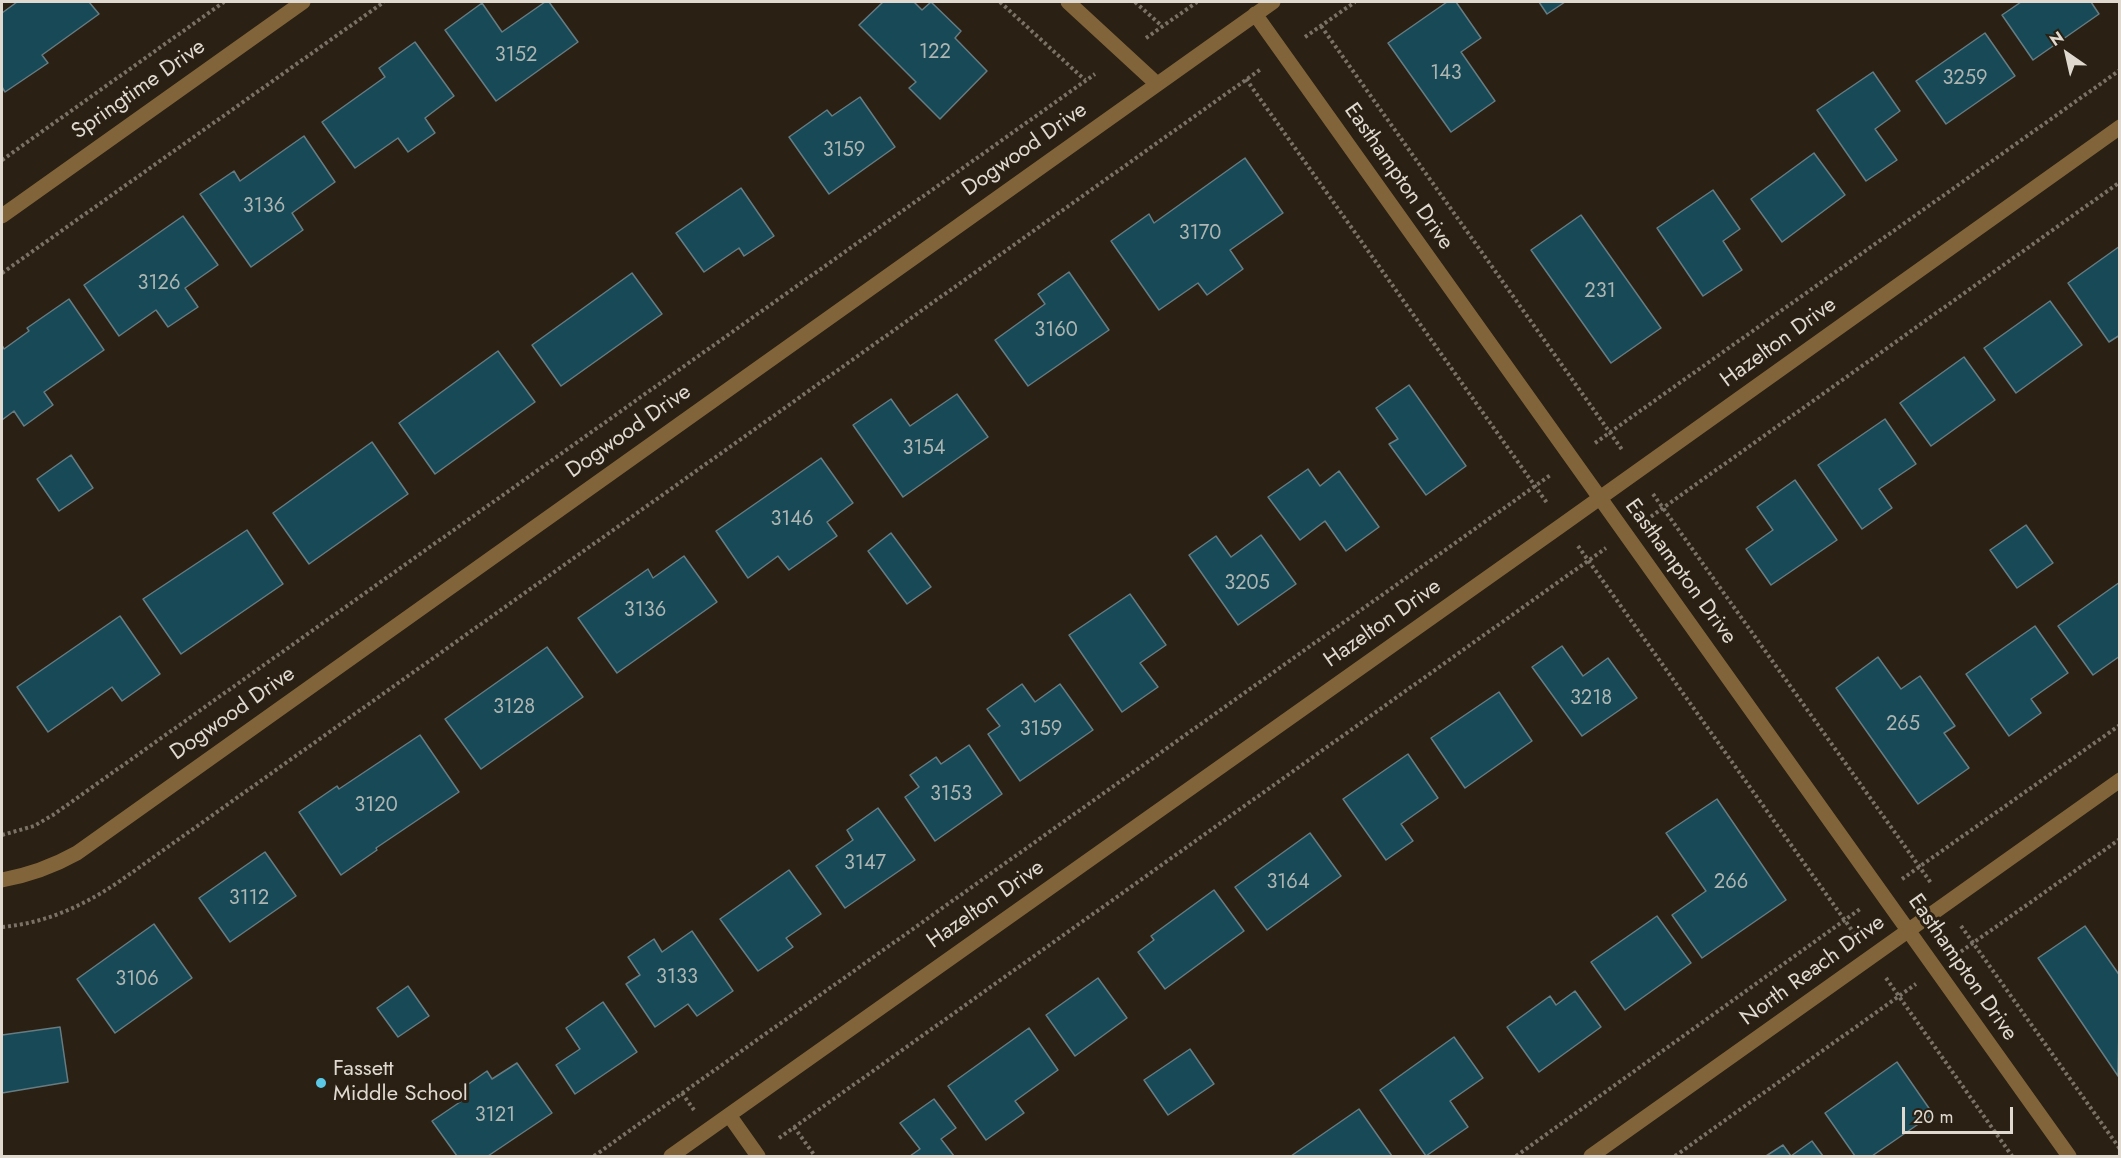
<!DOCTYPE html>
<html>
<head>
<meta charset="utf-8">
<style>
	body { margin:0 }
	#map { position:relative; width:2121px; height:1158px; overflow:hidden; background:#2a2013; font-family:Jost,sans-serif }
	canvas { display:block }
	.frame { position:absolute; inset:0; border:3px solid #dfd9d0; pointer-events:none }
	.north { position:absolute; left:2037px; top:24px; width:60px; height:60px; -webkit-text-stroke:4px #2a2013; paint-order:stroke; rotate:326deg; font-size:16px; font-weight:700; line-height:24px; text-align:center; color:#dfd9d0 }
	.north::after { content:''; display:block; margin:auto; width:21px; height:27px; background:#dfd9d0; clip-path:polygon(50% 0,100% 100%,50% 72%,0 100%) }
	.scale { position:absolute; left:1902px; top:1107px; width:111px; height:27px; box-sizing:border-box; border:3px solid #dfd9d0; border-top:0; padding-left:8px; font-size:18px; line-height:21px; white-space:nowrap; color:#dfd9d0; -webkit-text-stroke:4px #2a2013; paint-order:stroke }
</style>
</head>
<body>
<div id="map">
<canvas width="2121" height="1158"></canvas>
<div class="frame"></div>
<div class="north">N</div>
<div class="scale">20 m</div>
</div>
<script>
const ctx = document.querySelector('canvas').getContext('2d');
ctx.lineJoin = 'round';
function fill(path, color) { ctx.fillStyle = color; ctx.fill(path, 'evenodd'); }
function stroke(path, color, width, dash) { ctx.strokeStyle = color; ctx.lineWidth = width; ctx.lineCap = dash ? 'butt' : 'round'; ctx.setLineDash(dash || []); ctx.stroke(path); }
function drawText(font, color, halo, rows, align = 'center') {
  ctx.font = font + ' Jost,sans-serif'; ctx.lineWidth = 6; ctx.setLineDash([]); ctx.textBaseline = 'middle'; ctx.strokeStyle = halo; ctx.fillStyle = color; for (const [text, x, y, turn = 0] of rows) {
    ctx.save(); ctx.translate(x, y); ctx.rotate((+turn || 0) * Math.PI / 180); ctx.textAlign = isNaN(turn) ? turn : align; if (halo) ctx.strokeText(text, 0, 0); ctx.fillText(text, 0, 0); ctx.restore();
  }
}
const building = new Path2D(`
	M17,2H89L99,14L42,55L48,63L5,92L2,87V13Z
	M545,2H549L578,42L496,101L445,30L482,3L502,32Z
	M883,2H914L922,10L931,2L961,31L955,38L987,71L940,119L909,88L916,82L859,25Z
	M1447,2H1456L1481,38L1461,52L1495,101L1451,132L1388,43Z
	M1539,2H1565L1547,14Z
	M2021,2H2091L2099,14L2033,60L2002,15Z
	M1985,33L2015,76L1946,124L1916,81Z
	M415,42L454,96L425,118L435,133L408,152L398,138L355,168L322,122L385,77L379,68Z
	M1873,72L1900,111L1875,129L1897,160L1866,181L1817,110Z
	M860,97L895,147L829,194L789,137L827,110L832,116Z
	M304,136L335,182L292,213L303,230L251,267L200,194L234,171L240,181Z
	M1814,153L1845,195L1782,242L1751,199Z
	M1245,158L1283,213L1230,250L1243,269L1207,295L1198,283L1159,310L1111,241L1149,214L1154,223Z
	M741,188L774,236L744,256L739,248L704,272L676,233Z
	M1713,190L1740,229L1723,241L1742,270L1703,296L1657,228Z
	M1581,215L1661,328L1611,363L1531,250Z
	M183,216L218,265L185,288L198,307L168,327L156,310L119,336L84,285Z
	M2120,246V335L2109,342L2068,283Z
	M1069,272L1109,330L1028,386L995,340L1045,304L1038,294Z
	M632,273L662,314L561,386L532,345Z
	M69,299L104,350L44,392L53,405L24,426L14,411L2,420V345L4,349L29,331L27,328Z
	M2050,301L2082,345L2016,393L1984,348Z
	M498,351L535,402L435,474L399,423Z
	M1964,357L1995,400L1931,446L1900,403Z
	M1409,385L1466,466L1426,495L1389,444L1398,439L1376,408Z
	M957,394L988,437L903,497L853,425L891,399L910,426Z
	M1885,419L1916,464L1879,489L1892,508L1862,529L1818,465Z
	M372,442L408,494L309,564L273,513Z
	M71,455L93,488L59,511L37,479Z
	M821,458L853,503L827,522L837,536L789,570L778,556L748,578L716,531Z
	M1308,469L1320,486L1339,471L1379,527L1346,551L1325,521L1300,540L1268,497Z
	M1795,480L1837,540L1771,585L1746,549L1773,530L1757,507Z
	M2026,525L2053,563L2017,588L1990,550Z
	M247,530L283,584L181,654L143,599Z
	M891,533L931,587L907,604L868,551Z
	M1261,535L1296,584L1238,625L1189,555L1216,536L1231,557Z
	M684,556L717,602L617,673L578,618L648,569L653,578Z
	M2120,582V656L2093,675L2058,626Z
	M1130,594L1166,645L1140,663L1158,687L1122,712L1069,635Z
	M120,616L160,674L122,701L112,687L48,732L17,687Z
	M2035,626L2068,673L2031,699L2041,713L2009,736L1966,674Z
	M1562,646L1583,676L1608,658L1637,698L1582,736L1532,667Z
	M547,647L583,697L481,769L445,719Z
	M1878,657L1901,689L1920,676L1955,726L1944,733L1969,768L1918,804L1836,688Z
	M1022,684L1035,702L1060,684L1093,730L1020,781L988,734L1000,726L987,709Z
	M1499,692L1532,741L1465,788L1431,738Z
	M420,735L459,792L376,848L377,850L341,875L299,812L337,786L339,789Z
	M969,745L1002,794L935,841L905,797L919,787L910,775L936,757L941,764Z
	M1408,754L1438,798L1401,824L1413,841L1386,860L1343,799Z
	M1717,799L1786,900L1702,958L1672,915L1706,891L1666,833Z
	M878,808L915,860L845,908L816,866L853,840L847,830Z
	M1310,833L1341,876L1267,930L1235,887Z
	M265,852L296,896L230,942L199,898Z
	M789,870L821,914L786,938L793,947L758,971L720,919Z
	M1214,890L1244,931L1165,989L1138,952L1154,940L1151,936Z
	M1657,916L1691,963L1625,1010L1591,962Z
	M154,924L192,978L115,1033L77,979Z
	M2085,926L2120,976L2118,1076L2038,958Z
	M692,931L733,991L697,1016L688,1004L655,1027L626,984L640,975L628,957L654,939L662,952Z
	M1098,978L1127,1018L1075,1056L1046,1015Z
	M408,986L429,1016L398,1037L377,1008Z
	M1575,991L1601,1027L1539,1072L1507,1027L1550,996L1556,1005Z
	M603,1002L637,1052L575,1094L556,1065L580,1049L566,1028Z
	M60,1027L68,1082L2,1093V1035Z
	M1029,1028L1058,1070L1015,1101L1024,1113L986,1140L948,1086Z
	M1454,1037L1483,1078L1450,1101L1468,1127L1426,1156L1380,1090Z
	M1190,1049L1214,1084L1168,1115L1144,1080Z
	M1897,1062L1933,1114L1872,1156H1855L1825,1113Z
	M517,1063L552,1113L488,1156H457L432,1121L466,1098L460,1090L487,1071L492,1079Z
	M934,1099L956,1128L941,1139L954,1156H910L920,1149L900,1123Z
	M1359,1109L1392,1156H1291Z
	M1812,1141L1823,1156H1766L1783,1145L1791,1156Z`);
const path = new Path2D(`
	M1000,2L1085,80
	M1135,2L1162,26
	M1321,26L1623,451
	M1305,37L1355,2
	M1146,38L1197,2
	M1246,79L1547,503
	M2,160L224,2
	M2,273L384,2
	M1595,443L2120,70
	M1653,494L1931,883
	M1646,520L2120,182
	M1578,546L1856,936
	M2,835L34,826L53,815L1095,74
	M1902,879L2120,725
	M1961,926L2120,1149
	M2,927C46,923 83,906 120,881L1261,69
	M1956,955L2120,839
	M1886,978L2012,1156
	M682,1093L694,1110
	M794,1127L815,1156
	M779,1138L1606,548
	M594,1156L1552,474
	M1516,1156L1860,909
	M1675,1156L1916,984`);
const minor = new Path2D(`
	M1068,2L1157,84
	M1255,14L2069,1156
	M2,216L303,2
	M2,880C29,875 52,867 77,853L1273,2
	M729,1115L758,1156
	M671,1156L1562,525L2120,127
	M1591,1156L2120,780`);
const markers = [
	[321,1083,6,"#5bc8e6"]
];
const numberNames = [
	["122",935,53],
	["3152",516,56],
	["143",1446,74],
	["3259",1965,79],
	["3159",844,151],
	["3136",264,207],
	["3170",1200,234],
	["3126",159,284],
	["231",1600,292],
	["3160",1056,331],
	["3154",924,449],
	["3146",792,520],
	["3205",1247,584],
	["3136",645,611],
	["3218",1591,699],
	["3128",514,708],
	["265",1903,725],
	["3159",1041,730],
	["3153",951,795],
	["3120",376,806],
	["3147",865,864],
	["3164",1288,883],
	["266",1731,883],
	["3112",249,899],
	["3133",677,978],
	["3106",137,980],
	["3121",495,1116]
];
const streetNames = [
	["Springtime Drive",139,90,-35],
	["Dogwood Drive",1025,150,-35],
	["Easthampton Drive",1398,177,55],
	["Hazelton Drive",1779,343,-36],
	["Dogwood Drive",629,432,-35],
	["Easthampton Drive",1680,572,54],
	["Hazelton Drive",1383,624,-35],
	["Dogwood Drive",233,714,-35],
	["Hazelton Drive",986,905,-35],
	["Easthampton Drive",1962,968,55],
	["North Reach Drive",1813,971,-36]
];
const poiNames = [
	["Fassett",333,1070],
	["Middle School",333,1095]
];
fill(building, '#184956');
stroke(building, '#667c83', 1.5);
stroke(path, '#7b7267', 4, [3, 3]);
stroke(minor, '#82643b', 15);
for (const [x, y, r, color] of markers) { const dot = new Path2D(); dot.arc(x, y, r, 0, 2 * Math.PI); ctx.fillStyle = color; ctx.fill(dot); stroke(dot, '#2a2013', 2); }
drawText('20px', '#adb5b2', null, numberNames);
drawText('22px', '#dfd9d0', '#2a2013', streetNames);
drawText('22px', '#dfd9d0', '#2a2013', poiNames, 'left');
</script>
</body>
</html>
